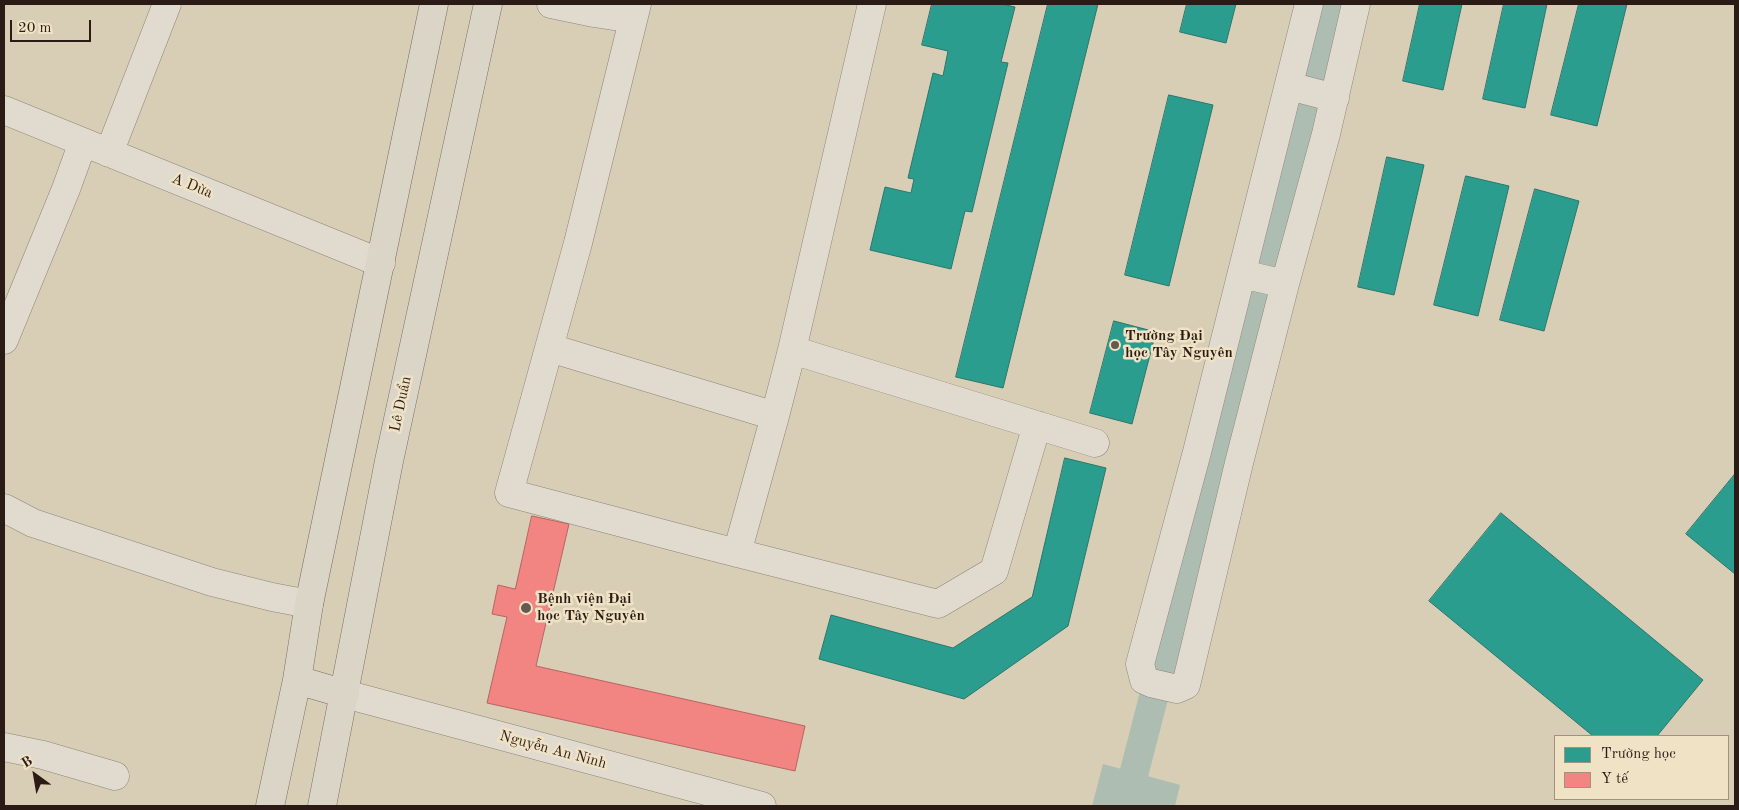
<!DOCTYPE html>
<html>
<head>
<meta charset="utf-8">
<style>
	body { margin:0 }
	#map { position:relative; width:1739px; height:810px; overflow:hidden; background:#d8cdb5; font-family:"Old Standard TT",serif }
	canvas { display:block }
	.frame { position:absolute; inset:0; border:5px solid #2b1b16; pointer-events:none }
	.legend { position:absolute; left:1554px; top:735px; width:175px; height:65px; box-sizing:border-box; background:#efe2c5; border:1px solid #a1927f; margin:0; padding:6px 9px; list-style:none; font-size:15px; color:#2b1b16 }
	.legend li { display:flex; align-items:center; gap:10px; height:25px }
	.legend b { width:25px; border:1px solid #a1927f }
	.north { position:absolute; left:10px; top:750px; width:50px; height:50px; -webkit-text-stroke:4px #efe2c5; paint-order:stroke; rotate:328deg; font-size:14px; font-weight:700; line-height:20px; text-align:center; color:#2b1b16 }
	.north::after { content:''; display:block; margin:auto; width:18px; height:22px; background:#2b1b16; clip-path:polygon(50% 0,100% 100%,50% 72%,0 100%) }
	.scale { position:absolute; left:10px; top:20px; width:81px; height:22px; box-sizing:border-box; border:2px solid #2b1b16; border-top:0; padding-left:6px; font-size:15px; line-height:18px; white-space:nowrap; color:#2b1b16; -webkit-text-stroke:4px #efe2c5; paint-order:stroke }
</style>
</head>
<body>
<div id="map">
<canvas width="1739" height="810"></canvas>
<div class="frame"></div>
<ul class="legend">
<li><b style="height:14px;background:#2a9d8f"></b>Trường học</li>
<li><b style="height:14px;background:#f28482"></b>Y tế</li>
</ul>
<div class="north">B</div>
<div class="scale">20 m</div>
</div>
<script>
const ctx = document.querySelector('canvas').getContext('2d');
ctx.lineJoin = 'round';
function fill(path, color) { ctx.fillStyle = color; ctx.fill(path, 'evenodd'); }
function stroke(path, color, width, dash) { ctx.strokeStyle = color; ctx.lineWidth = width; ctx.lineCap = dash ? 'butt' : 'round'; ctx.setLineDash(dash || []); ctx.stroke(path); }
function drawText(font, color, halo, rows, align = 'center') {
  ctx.font = font + ' "Old Standard TT",serif'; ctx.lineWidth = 5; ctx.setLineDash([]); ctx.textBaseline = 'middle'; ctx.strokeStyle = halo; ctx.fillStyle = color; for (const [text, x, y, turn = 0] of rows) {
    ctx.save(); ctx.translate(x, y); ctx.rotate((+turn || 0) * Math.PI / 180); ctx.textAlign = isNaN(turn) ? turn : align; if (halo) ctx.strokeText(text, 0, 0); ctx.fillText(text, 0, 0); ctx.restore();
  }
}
const water = new Path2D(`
	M1103,764L1180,785L1175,806H1092Z`);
const schools = new Path2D(`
	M932,4H1002L1015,7L1001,62L1008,63L972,212L965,211L951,269L870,250L885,187L911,193L914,179L908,178L933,73L943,76L948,51L922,45Z
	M1048,4H1098L1003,388L956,377Z
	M1187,4H1236L1226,43L1180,32Z
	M1420,4H1462L1443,90L1403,81Z
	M1504,4H1547L1525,108L1483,99Z
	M1579,4H1627L1597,126L1551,115Z
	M1169,95L1213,105L1169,286L1125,275Z
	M1387,157L1424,165L1394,295L1358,287Z
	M1466,176L1509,186L1478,316L1434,305Z
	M1535,189L1579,201L1544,331L1500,320Z
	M1114,321L1156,332L1132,424L1090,413Z
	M1065,458L1106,468L1068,626L964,699L819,659L831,615L953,648L1032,597Z
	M1735,474V574L1686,534Z
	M1501,513L1703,680L1657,736H1593L1429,601Z`);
const health = new Path2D(`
	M532,516L569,524L536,666L805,726L795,771L487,703L507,617L492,614L498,585L515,589Z`);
const canal = new Path2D(`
	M1134,773L1333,4`);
const minor = new Path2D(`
	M551,4L594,13L633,19
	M637,4L578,243L509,493L698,543L938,604L994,571L1037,425
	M1309,4L1197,452L1140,664L1144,680L1151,683L1177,689L1186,685L1239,463L1285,284L1326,134L1356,4
	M1289,86L1335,98
	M4,110L381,263
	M109,153L167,4
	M1242,274L1285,284
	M4,340L66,189L83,142
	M550,348L775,416
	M792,350L872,4
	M4,508L33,523L212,582L272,597L309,604
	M737,553L775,416L792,350L1095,443
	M345,694L762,806
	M4,747L43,755L115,776`);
const major = new Path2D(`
	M297,680L345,694
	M270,806L297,680L309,604L434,4
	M322,806L389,461L488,4`);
const markers = [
	[1115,345,5,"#68594e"],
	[526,608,6,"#68594e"]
];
const streetNames = [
	["A Dừa",192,186,22],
	["Lê Duẩn",401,404,-78],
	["Nguyễn An Ninh",553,750,15]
];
const poiNames = [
	["Trường Đại",1125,336],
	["học Tây Nguyên",1125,353],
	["Bệnh viện Đại",537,599],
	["học Tây Nguyên",537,616]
];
fill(water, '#adbdb2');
fill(schools, '#2a9d8f');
stroke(schools, '#2a766b', 1);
fill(health, '#f28482');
stroke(health, '#b66462', 1);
stroke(canal, '#adbdb2', 29);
stroke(minor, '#8d8577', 29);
stroke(major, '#756d61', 29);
stroke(minor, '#e0dbce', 28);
stroke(major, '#dbd5c7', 28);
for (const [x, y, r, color] of markers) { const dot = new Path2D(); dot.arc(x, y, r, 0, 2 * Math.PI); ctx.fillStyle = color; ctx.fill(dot); stroke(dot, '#efe2c5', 2); }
drawText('15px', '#2b1b16', '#efe2c5', streetNames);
drawText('bold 15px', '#2b1b16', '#efe2c5', poiNames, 'left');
</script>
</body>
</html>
